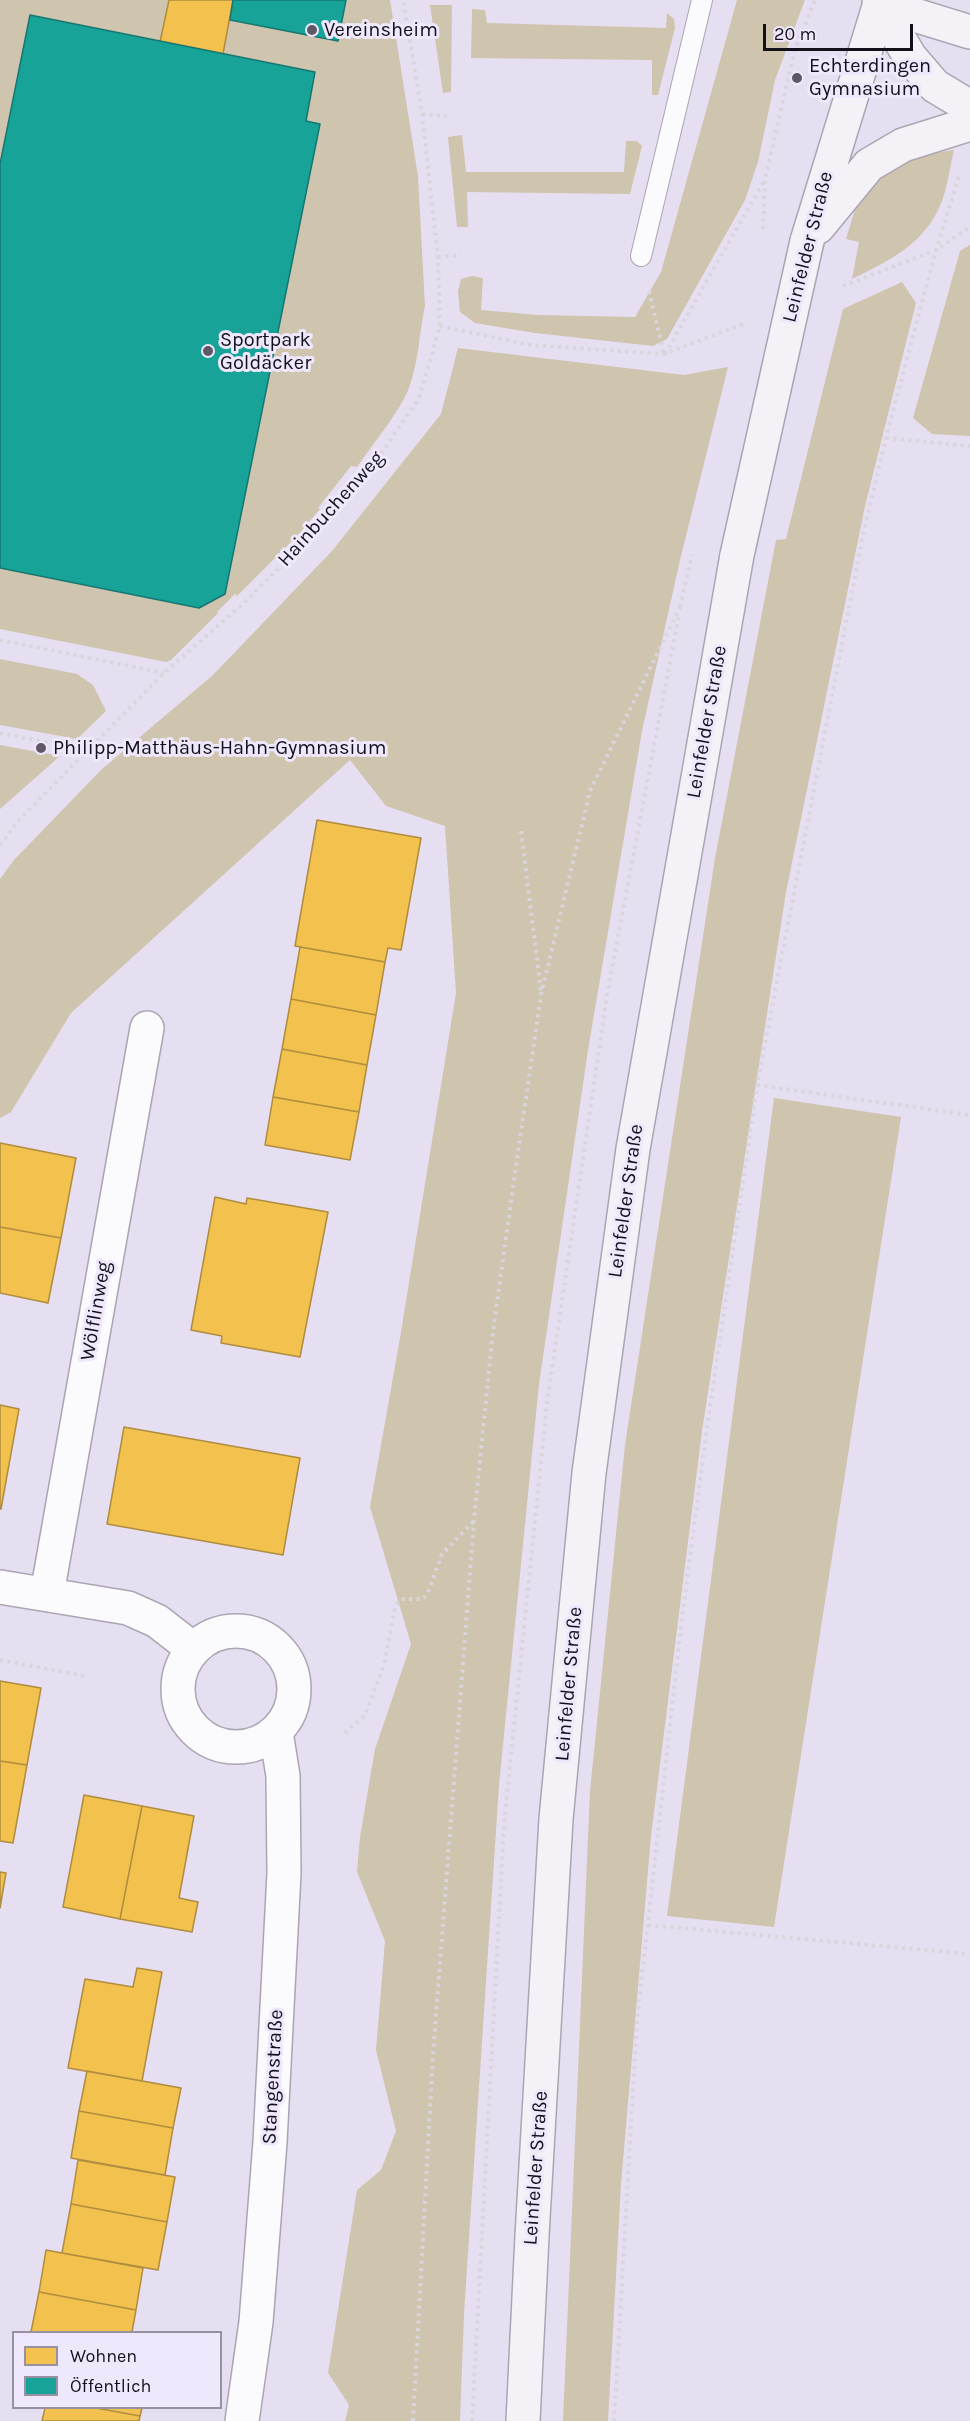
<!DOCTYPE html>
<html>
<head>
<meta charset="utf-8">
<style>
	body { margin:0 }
	#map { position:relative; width:970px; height:2421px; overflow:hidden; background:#e6dff1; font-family:Karla,sans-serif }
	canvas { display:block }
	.legend { position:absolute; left:12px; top:2331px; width:210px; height:78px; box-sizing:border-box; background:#efe7fc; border:2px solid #9791a2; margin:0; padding:8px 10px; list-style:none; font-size:18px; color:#14101b }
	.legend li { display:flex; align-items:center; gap:12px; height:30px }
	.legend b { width:30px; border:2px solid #9791a2 }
	.scale { position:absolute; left:763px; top:24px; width:150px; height:27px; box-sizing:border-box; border:3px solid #14101b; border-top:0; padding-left:8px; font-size:18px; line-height:21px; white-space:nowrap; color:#14101b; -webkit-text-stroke:4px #efe7fc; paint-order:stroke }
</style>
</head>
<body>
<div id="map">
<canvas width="970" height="2421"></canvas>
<ul class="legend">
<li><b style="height:16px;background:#f2c14e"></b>Wohnen</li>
<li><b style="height:16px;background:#17a398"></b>Öffentlich</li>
</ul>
<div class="scale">20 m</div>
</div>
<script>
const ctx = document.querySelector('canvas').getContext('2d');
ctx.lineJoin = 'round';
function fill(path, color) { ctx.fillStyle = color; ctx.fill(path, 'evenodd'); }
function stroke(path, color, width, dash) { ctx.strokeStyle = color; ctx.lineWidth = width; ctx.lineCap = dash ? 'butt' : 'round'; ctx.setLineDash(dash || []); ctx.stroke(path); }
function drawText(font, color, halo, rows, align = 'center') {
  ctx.font = font + ' Karla,sans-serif'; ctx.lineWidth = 6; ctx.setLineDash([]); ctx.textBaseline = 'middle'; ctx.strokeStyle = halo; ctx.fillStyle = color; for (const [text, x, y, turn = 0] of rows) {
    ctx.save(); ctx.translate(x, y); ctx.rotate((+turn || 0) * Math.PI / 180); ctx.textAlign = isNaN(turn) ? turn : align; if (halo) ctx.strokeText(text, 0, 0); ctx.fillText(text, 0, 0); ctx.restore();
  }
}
const green = new Path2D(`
	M0,0H390L418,176L425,306C419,333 418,372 405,397C392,421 373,444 357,467L351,466L318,508L320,509L298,535L236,597V593L217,612L218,613L171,660L166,662L0,629Z
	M737,0H805L775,80L758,162L745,200L667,339L653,346L535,333L475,323L460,312L458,291L461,279L472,276L483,278L481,310L538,315L635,317L661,272Z
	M430,5H452L451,92L443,93Z
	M472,9L485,10L487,23L666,28L667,13L674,19L675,28L658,95H652V60L471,58Z
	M462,135L466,172H624L626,141H637L642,146L630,194L467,192L468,227H457L448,137Z
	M954,150C950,166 948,185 942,201C926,243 891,260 852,279L859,242L846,239L856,206L871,179L897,158Z
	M970,245V436L932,434L913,418L960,251Z
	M902,282L916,303L865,506L786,892L702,1431L651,1836L621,2184L608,2421H563L590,1791L625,1445L715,858L776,540L786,539L843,309Z
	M458,348L684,375L728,367L680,560L642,731L588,1050L539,1384L499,1785L464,2314L460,2421H345L349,2405L328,2373L357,2190L381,2170L396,2131L376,2050L385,1941L357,1872L360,1837L375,1749L411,1644L370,1507L400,1338L456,993L445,826L386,806L350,760L71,1013L11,1112L0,1118V879L14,860L101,770L213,675L332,551L441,414Z
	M0,659L77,674L93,685L106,711L77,739L0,725Z
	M0,745L60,756L0,809Z
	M774,1098L901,1117L774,1927L667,1916Z`);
const homes = new Path2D(`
	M169,0H233L223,54L160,42Z
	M317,820L421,838L401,950L388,948L385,962L295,946Z
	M300,947L385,962L376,1015L291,999Z
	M291,999L376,1015L367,1065L282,1049Z
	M282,1049L367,1065L359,1112L273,1097Z
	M273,1097L359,1112L350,1160L265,1145Z
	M0,1143L76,1158L61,1238L0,1227Z
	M215,1197L246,1204L247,1198L328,1212L300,1357L221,1343L222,1336L191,1330Z
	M0,1227L61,1238L48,1303L0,1293Z
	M0,1405L19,1409L1,1509H0Z
	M124,1427L300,1458L283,1555L107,1524Z
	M0,1681L41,1688L27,1765L0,1761Z
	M0,1761L27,1765L13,1843L0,1841Z
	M84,1795L142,1806L120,1919L63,1907Z
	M142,1806L194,1816L179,1898L198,1902L192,1932L120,1919Z
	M0,1872L6,1873L0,1908Z
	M137,1968L162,1972L142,2081L68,2068L85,1979L133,1987Z
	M87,2071L181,2088L173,2128L79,2111Z
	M79,2111L173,2128L165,2175L71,2158Z
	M78,2160L175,2177L167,2222L71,2204Z
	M71,2204L167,2222L158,2270L62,2253Z
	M46,2250L143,2268L136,2310L39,2292Z
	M39,2292L136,2310L132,2332H31Z
	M45,2408H96L140,2416L139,2421H42Z
	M96,2408H142L140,2416Z`);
const public = new Path2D(`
	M233,0H346L338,41L230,20Z
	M30,15L315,72L306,121L320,124L225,594L199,608L0,568V164Z`);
const path = new Path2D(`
	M422,114L446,116
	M763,229L765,179L795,49L815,0
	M438,257L461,255
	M843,286L936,250L970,227
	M649,291L664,354
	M440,326L530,345L664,354L743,324
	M665,354L764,181
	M886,438L970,446
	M0,640L164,673
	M0,733L89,751
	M521,831L541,991
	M0,845L19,820L164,673L243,604L311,536L368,473L419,398L440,326L438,257L422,114L403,0
	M757,1085L970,1115
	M0,1660L85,1676
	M345,1733L365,1715L384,1665L395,1607L401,1599H422L427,1595L442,1554L474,1521
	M648,1925L970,1954
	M413,2421L433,2054L474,1520L493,1331L518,1152L541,995L590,791L680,607
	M472,2421L504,1825L547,1403L607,995L679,614
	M614,2421L637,2020L682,1618L707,1428L757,1085L863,535L886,438L936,250L960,173`);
const service = new Path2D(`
	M641,256L702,0`);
const minor = new Path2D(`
	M0,1587L128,1608L157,1621L193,1649
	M47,1594L147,1028
	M178 1689a58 58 0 1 1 116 0a58 58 0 1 1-116 0Z
	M242,2421L256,2322L270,2142L284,1873L283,1776L276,1732`);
const secondary = new Path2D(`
	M879,4L910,57L935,86L970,107
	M879,4L970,32
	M818,227L869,165L903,145L970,124
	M807,241L881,0
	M523,2421L532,2236L556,1819L589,1473L633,1149L737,555`);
const pathBridge = new Path2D(`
	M680,607L692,555`);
const secondaryBridge = new Path2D(`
	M737,555L807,241`);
const markers = [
	[312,30,6,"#5e5866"],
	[797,78,6,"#5e5866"],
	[208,351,6,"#5e5866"],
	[41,748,6,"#5e5866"]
];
const poiNames = [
	["Vereinsheim",324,30],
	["Echterdingen",809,66],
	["Gymnasium",809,89],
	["Sportpark",220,340],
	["Goldäcker",220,363],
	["Philipp-Matthäus-Hahn-Gymnasium",53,748]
];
const streetNames = [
	["Leinfelder Straße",808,247,-76],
	["Hainbuchenweg",331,509,-48],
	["Leinfelder Straße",707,722,-80],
	["Leinfelder Straße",626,1201,-82],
	["Wölflinweg",96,1311,-80],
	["Leinfelder Straße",569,1684,-85],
	["Stangenstraße",273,2077,-87],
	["Leinfelder Straße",536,2168,-86]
];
fill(green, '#cfc4ae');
fill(homes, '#f2c14e');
stroke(homes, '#af8c3f', 1.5);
fill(public, '#17a398');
stroke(public, '#167772', 1.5);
stroke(service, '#aba5b3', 22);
stroke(minor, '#aba5b3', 36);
stroke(secondary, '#aba5b3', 36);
stroke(path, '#d8d6dc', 4, [3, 4.5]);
stroke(service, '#fbfafd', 20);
stroke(minor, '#fbfafd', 33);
stroke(secondary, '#f4f2f6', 33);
stroke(secondaryBridge, '#aba5b3', 36, []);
stroke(pathBridge, '#d8d6dc', 4, [3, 4.5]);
stroke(secondaryBridge, '#f4f2f6', 33);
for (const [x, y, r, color] of markers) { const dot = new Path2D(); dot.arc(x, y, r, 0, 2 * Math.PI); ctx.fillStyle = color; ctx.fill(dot); stroke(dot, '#efe7fc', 2); }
drawText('20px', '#14101b', '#efe7fc', poiNames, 'left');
drawText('20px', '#14101b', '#efe7fc', streetNames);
</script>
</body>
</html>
